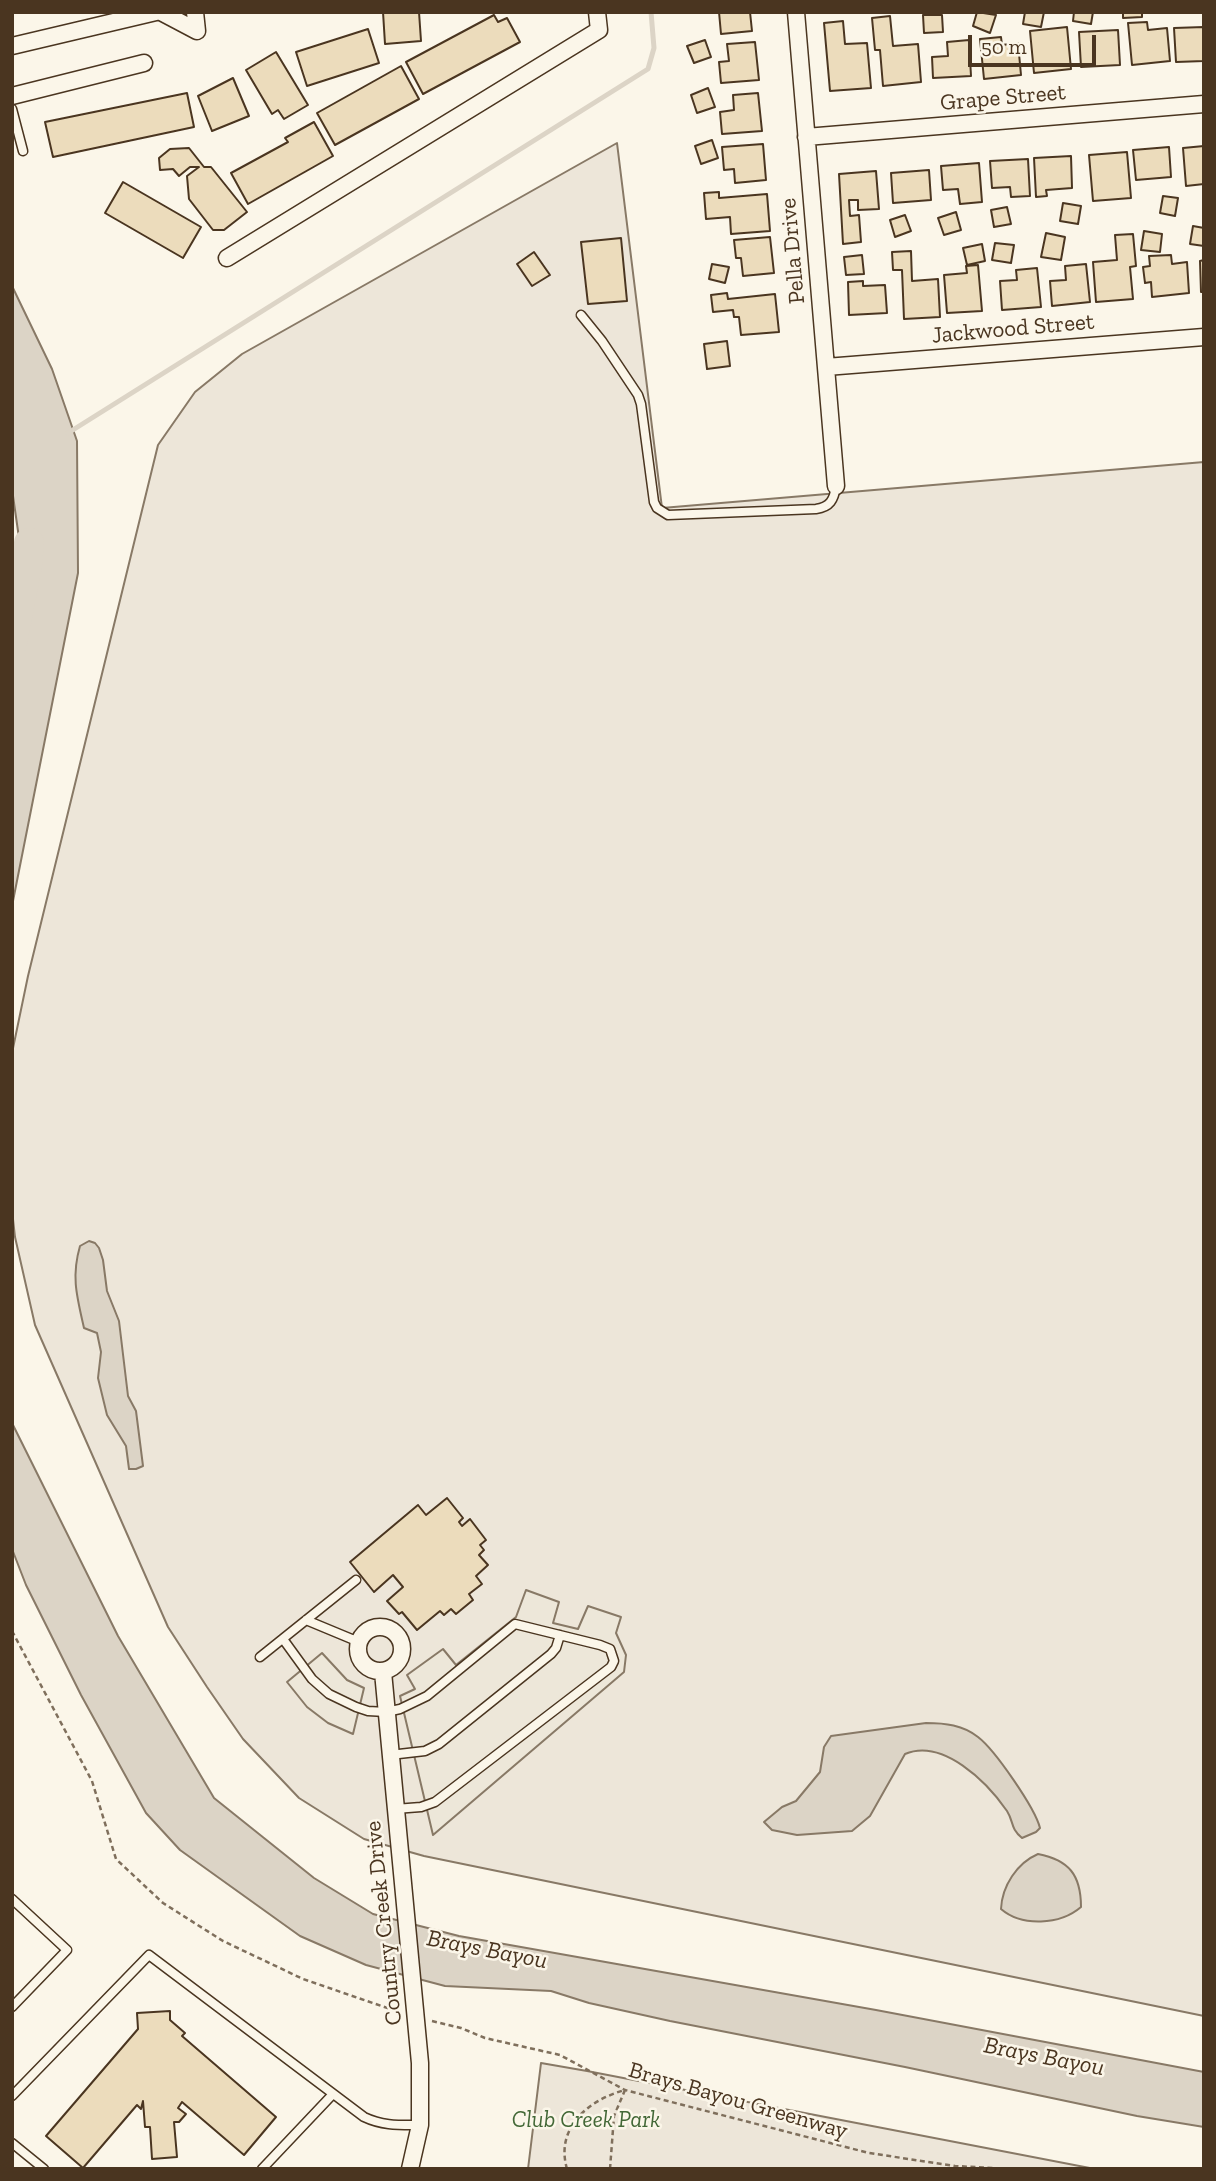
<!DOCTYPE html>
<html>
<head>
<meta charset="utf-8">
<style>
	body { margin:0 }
	#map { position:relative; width:1216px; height:2181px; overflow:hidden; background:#fbf6e9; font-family:"Zilla Slab",serif }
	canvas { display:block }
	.frame { position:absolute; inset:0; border:14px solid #4a3520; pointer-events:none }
	.scale { position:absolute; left:968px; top:35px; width:128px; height:32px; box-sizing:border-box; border:4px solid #4a3520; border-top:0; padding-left:9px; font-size:21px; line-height:24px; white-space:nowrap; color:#4a3520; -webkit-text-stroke:5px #fbf6e9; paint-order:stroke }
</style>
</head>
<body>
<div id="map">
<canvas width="1216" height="2181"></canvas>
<div class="frame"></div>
<div class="scale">50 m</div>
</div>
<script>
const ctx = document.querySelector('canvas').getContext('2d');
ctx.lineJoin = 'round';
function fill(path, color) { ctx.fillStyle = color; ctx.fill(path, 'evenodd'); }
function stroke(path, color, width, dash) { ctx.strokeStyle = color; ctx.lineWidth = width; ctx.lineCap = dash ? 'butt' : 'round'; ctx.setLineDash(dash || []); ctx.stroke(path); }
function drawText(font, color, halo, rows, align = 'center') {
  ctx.font = font + ' "Zilla Slab",serif'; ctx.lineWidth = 5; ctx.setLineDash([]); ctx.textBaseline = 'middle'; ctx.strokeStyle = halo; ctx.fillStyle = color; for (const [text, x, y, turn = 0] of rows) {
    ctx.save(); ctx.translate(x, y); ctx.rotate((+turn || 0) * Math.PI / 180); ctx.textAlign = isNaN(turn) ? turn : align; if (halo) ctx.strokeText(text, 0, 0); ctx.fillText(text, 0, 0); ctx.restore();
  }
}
const green = new Path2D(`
	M617,143L662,508L1204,462V2016L424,1856L364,1839L299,1798L243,1739L207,1687L168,1627L35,1325L15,1237L12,1210V1053L28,976L158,445L195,392L242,354Z
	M541,2063L587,2071L1095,2169H528Z`);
const parking = new Path2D(`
	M526,1590L559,1602L553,1623L578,1629L588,1606L621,1617L616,1633L626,1655L624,1672L433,1835L400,1696L415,1689L407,1675L443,1649L456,1665L516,1617Z
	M322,1653L347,1680L364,1688L353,1734L328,1723L307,1707L287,1682Z`);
const water = new Path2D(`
	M12,286L52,369L77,441L78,573L12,906V661L25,580L12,489Z
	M89,1241L95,1243L99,1248L103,1260L107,1291L119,1321L128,1396L136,1411L143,1466L136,1469H129L126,1446L107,1415L98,1378L101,1352L97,1333L84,1328C77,1297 71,1277 80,1246Z
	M12,1423L118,1636L214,1798L314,1878L373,1914L459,1936L876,2010L1204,2072V2127L1137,2116L905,2067L670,2021L589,2003L551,1991L445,1986L366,1965L300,1936L180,1850L146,1813L81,1695L26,1585L12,1549Z
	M926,1723C945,1723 963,1725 978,1737C995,1750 1035,1808 1040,1828L1036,1832L1022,1838C1010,1828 1014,1822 1007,1811C987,1782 943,1738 905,1754L870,1816L852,1831L797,1835L772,1830L764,1822L782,1807L796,1801L820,1772L824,1747L831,1736Z
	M1038,1854C1069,1860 1081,1875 1081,1907C1060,1925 1022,1927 1001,1909C1002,1886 1017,1863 1038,1854Z`);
const stream = new Path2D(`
	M68,433L648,69L654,48L651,12`);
const river = new Path2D(`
	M12,643L27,565L29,543`);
const building = new Path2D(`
	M383,12H419L421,41L385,44Z
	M719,12H750L752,31L721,34Z
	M977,12L996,15L990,33L973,26Z
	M1025,12H1044L1041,27L1023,24Z
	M1074,12H1093L1091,24L1073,21Z
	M1123,12H1142V17L1123,18Z
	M494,15L498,22L507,18L520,42L423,94L406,62Z
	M923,15H942L943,32L924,33Z
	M890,16L893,46L918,44L921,82L883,86L880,50H875L872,18Z
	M843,21L845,44L867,43L871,88L830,91L824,23Z
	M1147,22L1148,30L1167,28L1170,61L1132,65L1128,23Z
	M1067,27L1071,69L1034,73L1030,31Z
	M1204,27V61L1176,62L1174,28Z
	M368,29L379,63L307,86L296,52Z
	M1118,30L1120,65L1081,67L1079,32Z
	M1001,37L1002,45L1018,43L1021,75L984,79L980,39Z
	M705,40L711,57L694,63L687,46Z
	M969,40L971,76L933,78L932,57L948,56L947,42Z
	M755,42L759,80L721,83L719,62L729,61L727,44Z
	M276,52L308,105L284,119L278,110L272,114L246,70Z
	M401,66L419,99L335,145L317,113Z
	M233,78L249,116L212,131L198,96Z
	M708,88L715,107L697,113L691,95Z
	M187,93L194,127L53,157L45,122Z
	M758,93L762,131L722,134L720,112L734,110L733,95Z
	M314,122L333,156L248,204L231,173L288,142L285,138Z
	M712,140L718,158L701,164L695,146Z
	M763,144L766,180L735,183L734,169L724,170L722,147Z
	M1204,146V184L1186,186L1183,148Z
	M1169,147L1171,177L1136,180L1133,150Z
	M189,148L204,167H211L247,212L224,230H213L189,199L187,176L199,167H190L179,176L173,169L160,170L159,158L170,149Z
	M1127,152L1131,198L1093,201L1089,155Z
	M1071,156L1072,188L1046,190L1047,196L1036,197L1034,158Z
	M1028,159L1030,196L1011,197L1010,187L992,188L990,161Z
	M979,163L982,202L960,204L958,189L943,190L941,166Z
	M929,170L931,200L893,203L891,173Z
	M876,171L879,209L858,210V200H849L850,216L859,215L861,242L843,244L839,174Z
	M123,182L201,227L183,258L105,213Z
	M719,192V198L767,194L770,231L731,234L730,217L706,219L704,193Z
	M1163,196L1178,198L1175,216L1160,213Z
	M1063,203L1081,206L1078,224L1060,221Z
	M1007,207L1011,224L994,227L991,210Z
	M956,212L961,230L944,235L938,218Z
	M905,215L911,231L895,237L890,220Z
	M1193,226L1204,228V246L1190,244Z
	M1144,231L1162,234L1160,252L1141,250Z
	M1046,233L1065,237L1061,260L1041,257Z
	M1133,234L1136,266L1130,267L1133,299L1096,302L1093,262L1117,260L1115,235Z
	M770,237L774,273L743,276L741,258H736L734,240Z
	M621,238L627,301L588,304L581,242Z
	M995,243L1014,245L1011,263L992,260Z
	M982,244L985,261L967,265L963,248Z
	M911,251L912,281L938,279L940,317L904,319L902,270H893L892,252Z
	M534,252L550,275L532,286L517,264Z
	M862,255L864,274L846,275L844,257Z
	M1171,255L1172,264L1187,262L1189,293L1152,297L1151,282L1145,283L1143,267L1150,266L1149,256Z
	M1204,260V292H1201L1200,261Z
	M712,264L729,267L725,283L709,279Z
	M1086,264L1090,302L1052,306L1050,281L1066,280L1065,266Z
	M978,265L982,311L947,313L944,275L967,273L966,266Z
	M1037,268L1041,307L1002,310L1000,281L1017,280L1016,270Z
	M863,281V286L885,285L887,313L849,315L848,282Z
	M727,293L728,299L775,294L779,332L741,335L739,317H734L733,310L713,312L711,295Z
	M727,341L730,366L707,369L704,344Z
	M447,1498L463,1518L459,1522L462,1526L470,1519L486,1540L480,1545L484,1550L479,1555L488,1565L476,1576L482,1584L469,1594L473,1600L456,1614L451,1609L444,1615L440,1611L417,1630L402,1612L399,1614L387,1601L403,1587L393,1575L374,1592L350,1562L418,1505L426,1515Z
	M170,2011V2020L185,2033L182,2036L276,2117L244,2155L182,2102L178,2108L186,2114L179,2122H174L177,2157L152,2159L150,2127H145L143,2101L141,2109L137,2105L83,2168L46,2136L138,2029L137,2013Z`);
const path = new Path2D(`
	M12,1631L92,1781L116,1859L163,1903L223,1941L303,1979L399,2012
	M432,2021L461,2028L485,2038L560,2055L625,2090L869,2153L955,2166L1011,2169
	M567,2169C555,2128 588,2100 625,2090
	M610,2169L614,2116L625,2090`);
const lane = new Path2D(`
	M12,109L23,151
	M581,315L602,341L638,395L641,404L654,502L657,508L668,515L816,509C830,507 834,500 836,486
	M306,1620L359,1642
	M283,1639L312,1679L329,1694L356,1707L368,1711L386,1712L400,1709L427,1696L515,1624L600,1645L610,1649L614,1661L611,1667L435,1802L421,1807L395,1809
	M260,1657L356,1580
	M390,1755L425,1751L439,1744L551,1654L556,1648L560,1635
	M12,1899L67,1950L12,2007
	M12,2096L149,1955L364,2117C383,2126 399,2125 420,2125
	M12,2143L44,2169
	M262,2169L333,2094`);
const street = new Path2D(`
	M161,12L197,31L195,12
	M796,12L836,486
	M12,46L156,12
	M12,96L144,63
	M806,137L1204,104
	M227,258L599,30L597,12
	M826,367L1204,337
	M358 1649a22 22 0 1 1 44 0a22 22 0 1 1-44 0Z
	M383,1672L420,2063V2125L410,2169`);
const streetNames = [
	["Grape Street",1003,98,-5],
	["Pella Drive",793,251,-95],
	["Jackwood Street",1013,329,-5],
	["Country Creek Drive",384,1923,-96],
	["Brays Bayou Greenway",738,2101,16]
];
const parkNames = [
	["Club Creek Park",586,2120]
];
const waterNames = [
	["Brays Bayou",487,1950,11],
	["Brays Bayou",1044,2057,11]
];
fill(green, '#ede6d9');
stroke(green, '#887966', 2);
fill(parking, '#ede7d9');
stroke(parking, '#887966', 2);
fill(water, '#dcd4c6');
stroke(water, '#887966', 2);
stroke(stream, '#dcd4c6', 5);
stroke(river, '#dcd4c6', 30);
fill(building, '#ecdcbc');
stroke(building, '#4a3520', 2);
stroke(lane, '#4a3520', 11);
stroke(street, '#4a3520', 19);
stroke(path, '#7f6f5c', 2.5, [5, 3.5]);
stroke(lane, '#fbf6e9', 8);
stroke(street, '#fbf6e9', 16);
drawText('23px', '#4a3520', '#fbf6e9', streetNames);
drawText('italic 23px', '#436837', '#fbf6e9', parkNames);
drawText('italic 24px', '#4a3520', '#fbf6e9', waterNames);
</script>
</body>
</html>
